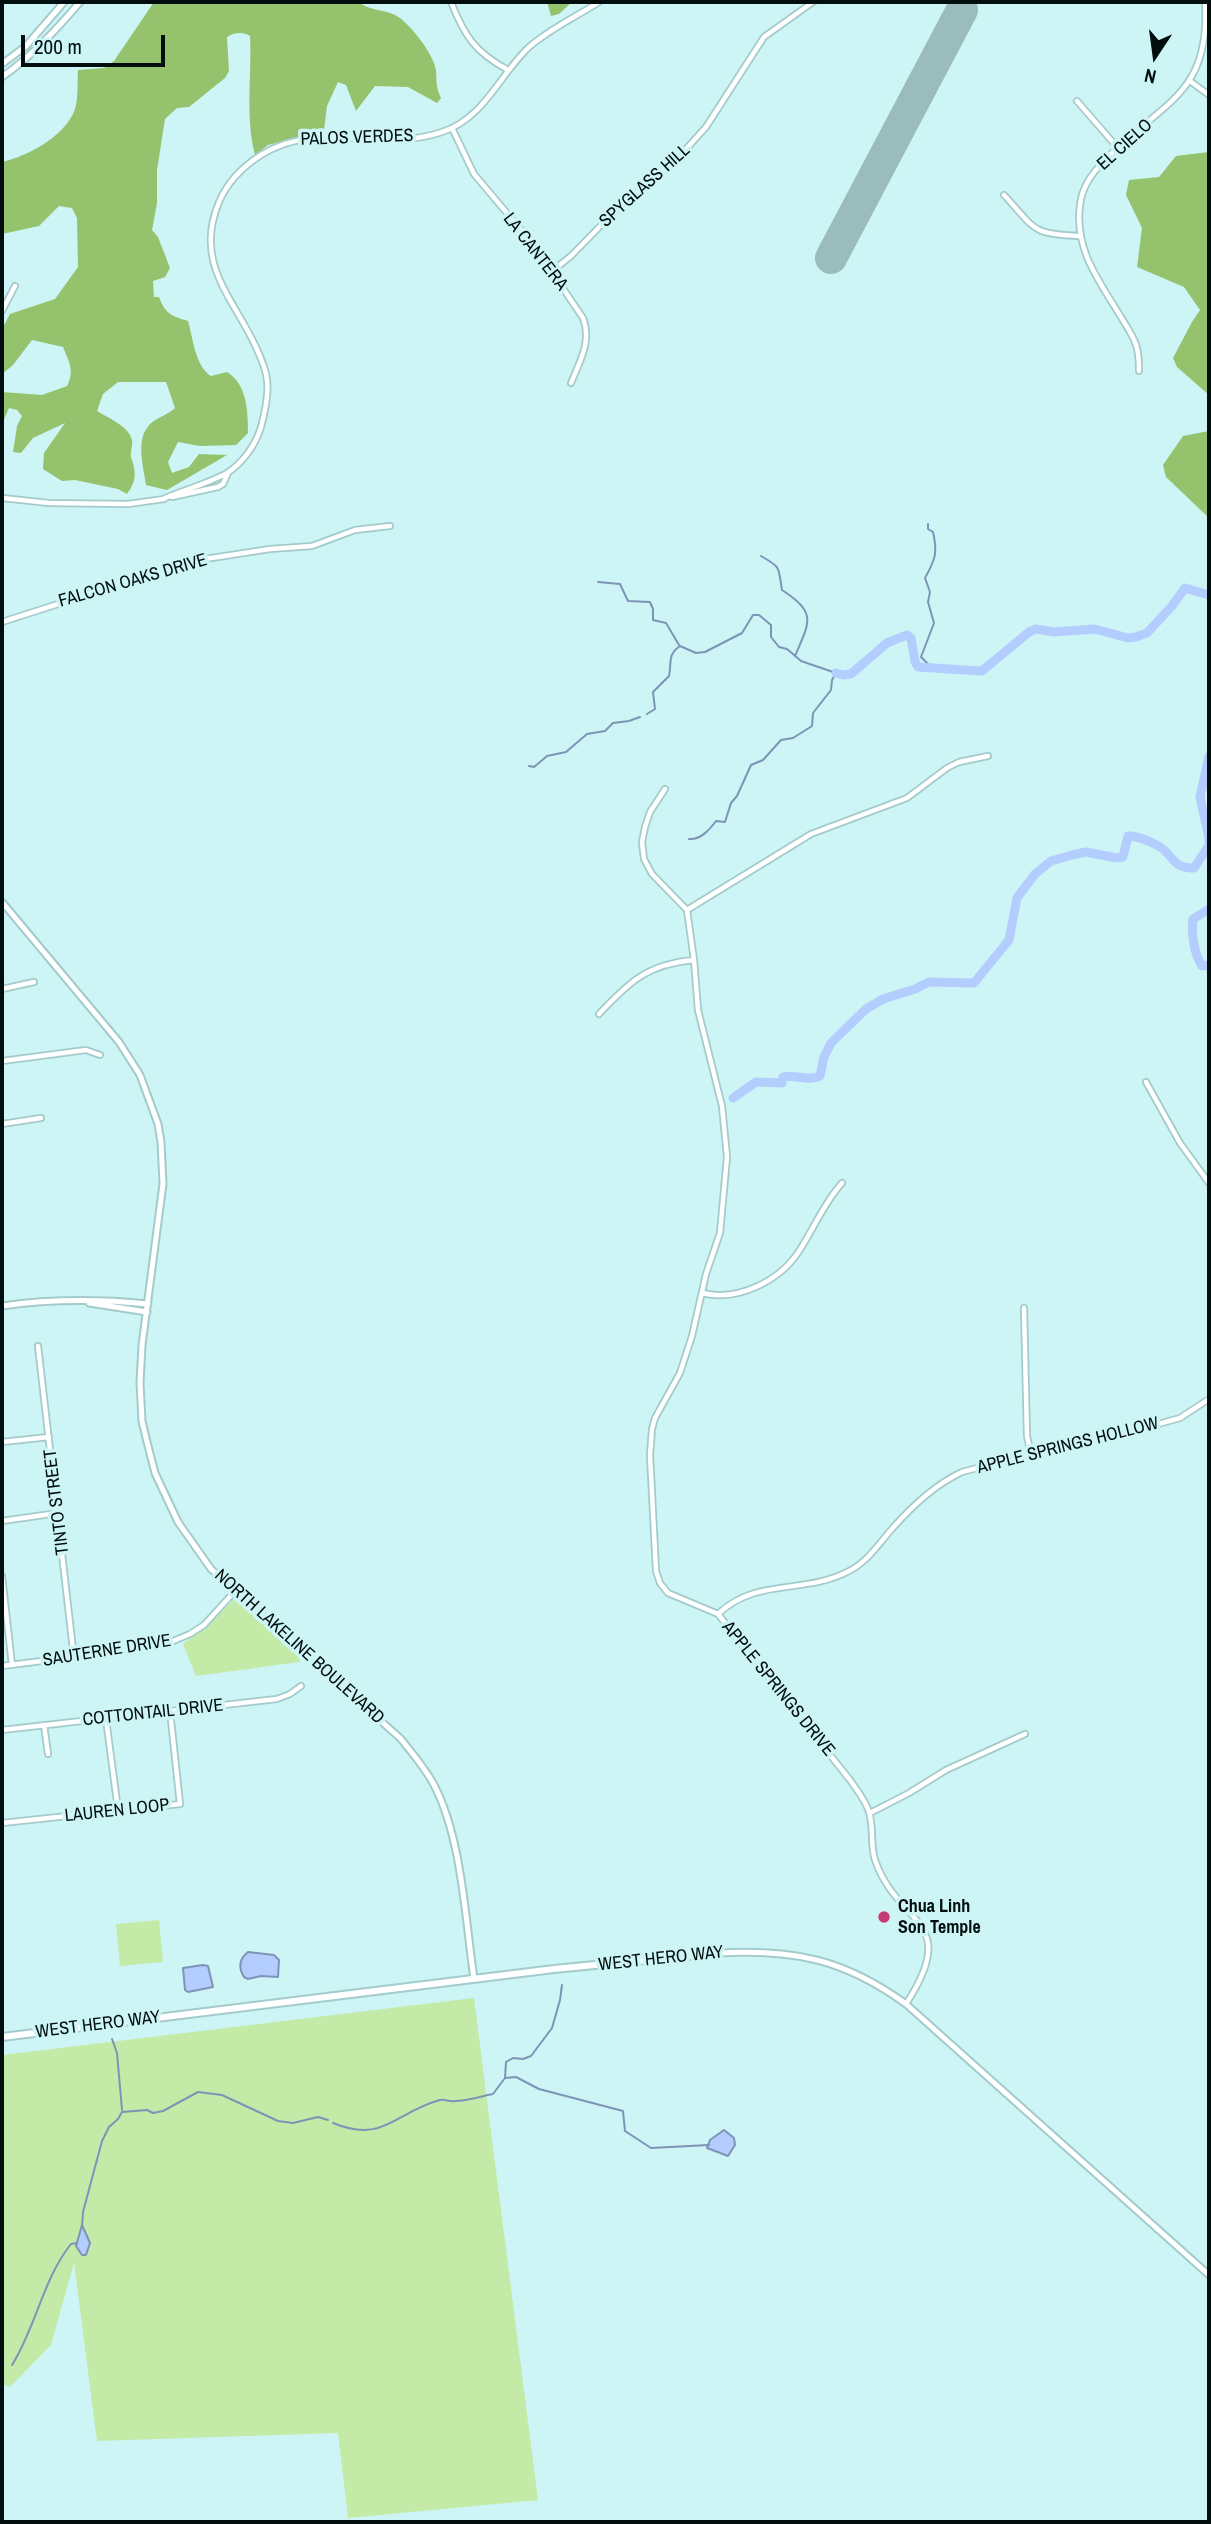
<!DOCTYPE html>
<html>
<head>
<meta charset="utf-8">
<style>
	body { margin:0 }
	#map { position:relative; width:1211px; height:2524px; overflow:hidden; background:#cdf5f5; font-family:"Archivo Narrow",sans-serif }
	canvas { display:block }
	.frame { position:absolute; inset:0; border:4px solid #020e0e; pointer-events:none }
	.north { position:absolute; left:1120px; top:21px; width:70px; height:70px; -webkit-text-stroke:5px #cdf5f5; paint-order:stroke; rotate:193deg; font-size:19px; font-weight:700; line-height:28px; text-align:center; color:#020e0e }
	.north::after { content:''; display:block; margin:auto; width:24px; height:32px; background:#020e0e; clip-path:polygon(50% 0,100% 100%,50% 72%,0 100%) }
	.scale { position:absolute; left:21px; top:35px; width:144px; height:32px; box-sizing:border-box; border:4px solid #020e0e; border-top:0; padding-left:9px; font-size:21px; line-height:24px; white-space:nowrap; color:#020e0e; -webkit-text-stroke:5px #cdf5f5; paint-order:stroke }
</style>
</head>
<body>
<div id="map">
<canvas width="1211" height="2524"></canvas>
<div class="frame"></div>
<div class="north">N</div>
<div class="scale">200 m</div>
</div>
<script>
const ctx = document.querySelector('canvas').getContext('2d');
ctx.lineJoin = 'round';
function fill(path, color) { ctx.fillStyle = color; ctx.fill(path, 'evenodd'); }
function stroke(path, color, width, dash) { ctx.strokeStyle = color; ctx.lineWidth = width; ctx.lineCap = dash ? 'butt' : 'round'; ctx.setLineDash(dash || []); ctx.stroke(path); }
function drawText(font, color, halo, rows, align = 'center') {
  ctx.font = font + ' "Archivo Narrow",sans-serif'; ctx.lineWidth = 7; ctx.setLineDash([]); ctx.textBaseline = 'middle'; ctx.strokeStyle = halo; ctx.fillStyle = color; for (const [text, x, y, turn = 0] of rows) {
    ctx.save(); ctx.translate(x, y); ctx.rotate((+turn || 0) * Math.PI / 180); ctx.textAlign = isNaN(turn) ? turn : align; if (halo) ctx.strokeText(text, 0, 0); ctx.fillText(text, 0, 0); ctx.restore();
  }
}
const green = new Path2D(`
	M235,1598L299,1652L300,1662L196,1676L183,1644L210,1624Z
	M159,1920L163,1962L120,1966L116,1924Z
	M474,1998L538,2500L348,2518L338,2433L97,2441L74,2263L51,2345L10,2387L2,2384V2055Z`);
const forest = new Path2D(`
	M154,2H359C370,11 382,9 395,15C408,21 431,51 435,66C438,78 434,83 441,98L437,103L408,87L375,86L356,111L346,85L338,82L327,106L324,130L268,145L255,155C245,116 252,75 250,36C242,31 234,33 227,37L229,71L225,78L189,107L177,108L165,119L157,170V203L152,230L158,237L170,268L165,277L153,281L154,297H159C165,314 172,316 188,321C193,338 195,366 211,376L227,372C247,384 248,411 248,433L236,445L200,446L178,442L168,462L172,473L189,467L199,454L227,455L167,490L146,485C144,469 136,442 147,428C153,418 167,416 175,408L166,382H118L103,394L97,411C108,418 129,426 132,440C133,445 130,452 131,457C136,472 137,481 127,494L118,489L75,480L62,481L43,469L44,453L65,423L33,438L21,453L13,452L17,426L22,416L17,410L9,408L2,424V392L42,395L67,386C75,371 69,362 63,347L32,340L13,365L2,374V329L10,314L55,299L78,267L77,218L72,208L59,206L39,226L2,234V162C28,156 61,138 73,114C79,103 77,83 78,70L104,68L114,61Z
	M547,2H572L559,14L551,16Z
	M1209,152V395L1177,367L1173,358L1192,322L1200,310L1184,287L1137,267L1142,228L1126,195L1129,180L1159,177L1176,156Z
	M1209,431V518L1166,477L1163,465L1183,436Z`);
const water = new Path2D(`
	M248,1952L274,1955L279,1960L278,1977L261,1976L248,1979L244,1977C238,1967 239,1959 248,1952Z
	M203,1965L208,1966L213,1987L188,1992L185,1990L183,1968Z
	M724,2130L734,2138L735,2145L728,2156L707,2148L710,2140Z
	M82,2225L90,2243L86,2255H82L76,2246Z`);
const stream = new Path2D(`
	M928,524V529L933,532C938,553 935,560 925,578L930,592L928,602L934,623L921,657L932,668
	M761,556C782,568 778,567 782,590C817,613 810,621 795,656
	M598,582L620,584L628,601L650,602L653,609V620L666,623L679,645
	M647,714L655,709L653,692L669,676C672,662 667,655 680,646L696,653L705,652L742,633L753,615H759L771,625V637L779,647L787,649L801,661L836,673L832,680L831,690L813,713L812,726L793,738L781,740L763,760L751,765L737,796L731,803L725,822L716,821C710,829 701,840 689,839
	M529,766L534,767L547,756L566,752L587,734L605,731L613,723L629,721L640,717
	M112,2039L117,2053L122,2110
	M505,2078L516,2077L539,2089L623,2111L625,2131L651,2148L709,2145
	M333,2123C384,2144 395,2112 440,2100C445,2099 449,2102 455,2101C468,2101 481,2096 493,2094L505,2078L506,2062L513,2058L523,2059L531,2056L552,2028L560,2000L562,1985
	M82,2227L83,2212L102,2141L109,2127L118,2119L122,2112L147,2110L153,2113L163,2111L198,2092L222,2095L278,2121L293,2123L318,2117L328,2120
	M12,2365C36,2327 43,2279 71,2244L77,2243`);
const river = new Path2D(`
	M836,673L843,675L851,674L887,643L907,635L911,638L915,662L918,667L982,671L1029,632L1036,629L1054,632L1095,629L1128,638L1136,637L1147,633L1172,606L1185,588L1209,595
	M1209,850V838L1200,797L1209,756
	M1209,909L1193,919C1191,933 1194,954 1202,966L1209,965
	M733,1098L756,1082L782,1083L783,1077C795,1074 809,1082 820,1076L824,1057L831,1043L866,1009L883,999L915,989L929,982L974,983L1009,940L1017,898L1035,874L1051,861L1072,855L1086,852L1117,858L1123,857L1128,836H1132C1142,838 1152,842 1160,847C1174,856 1173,869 1194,868L1208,847`);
const runway = new Path2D(`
	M831,258L962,10`);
const minor = new Path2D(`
	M451,2C465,37 475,52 508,70
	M1190,81L1209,95
	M1077,101L1117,147
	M452,128L474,174L533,244L583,318C592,341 580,361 571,383
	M1004,195C1036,229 1030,234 1079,236
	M552,271L571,256L614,212L678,158L706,127L764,37L813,2
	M2,311L15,286
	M1139,371C1139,362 1139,353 1136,345C1133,335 1126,326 1121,317C1099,281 1074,249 1080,205C1082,186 1093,172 1106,159C1160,103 1211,96 1205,2
	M172,497L218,487L223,484L228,473
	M2,498L49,503L128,504L164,499
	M163,499C183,490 207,484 227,473C243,463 256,444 261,427C265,412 269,395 267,380C266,368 260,356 255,345C231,295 194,262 219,202C228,181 242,167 261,155C318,119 381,153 442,132C483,119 499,76 528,48C549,29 576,17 599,2
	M2,622L192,561L270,549L312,546L355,530L390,526
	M665,789L650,812L645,827L642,842L644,859L652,874L687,910L694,960L698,1010L722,1106L727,1157L720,1233L706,1274L692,1336L680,1373L655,1418L652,1429L650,1455L656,1571L660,1583L668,1593L718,1614L850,1780C857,1790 866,1801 869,1812C874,1827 870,1845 875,1860C898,1927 962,1918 906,2004
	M687,910L811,834L907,798L947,768L959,762L988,756
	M2,989L34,982
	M599,1014C630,981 648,964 694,960
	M2,1061L86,1050L100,1055
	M1146,1082L1180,1143L1209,1183
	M2,1124L41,1118
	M702,1293C739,1302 782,1280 801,1248C815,1226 824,1203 842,1183
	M1024,1308L1027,1436L1031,1455
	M38,1346L74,1658
	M2,1442L49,1437
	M2,1521L58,1513
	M2,1576L12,1665
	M718,1614C757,1577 804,1595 849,1571C867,1562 878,1545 891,1530C911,1507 934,1485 962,1472L1100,1435L1151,1426L1180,1418L1209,1399
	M2,1666L161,1646L190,1634L204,1625L235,1591
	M106,1719L118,1810
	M44,1725L48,1754
	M2,1730L277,1699L290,1694L301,1686
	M870,1813L909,1793L946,1770L1025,1734
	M2,1823L180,1804L170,1711`);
const tertiary = new Path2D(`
	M2,64L26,46L64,2
	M2,77C32,56 56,30 80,2
	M2,902L119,1042L140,1075L158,1124L161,1142L163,1184L142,1345L140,1383L142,1421L147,1442L155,1473L178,1522L211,1569L401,1739C412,1753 424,1767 433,1783C462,1837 465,1918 474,1979
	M89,1303L147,1312
	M2,1306C51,1299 98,1299 148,1304
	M718,1953C794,1949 844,1959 906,2004L1209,2275`);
const secondary = new Path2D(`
	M2,2037L554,1969L718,1953`);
const markers = [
	[884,1917,7,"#c43a75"]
];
const streetNames = [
	["PALOS VERDES",357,138,-2],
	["EL CIELO",1125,145,-42],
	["SPYGLASS HILL",645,186,-42],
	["LA CANTERA",535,252,52],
	["FALCON OAKS DRIVE",133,581,-16],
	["APPLE SPRINGS HOLLOW",1068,1446,-14],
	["TINTO STREET",57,1502,-97],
	["NORTH LAKELINE BOULEVARD",299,1647,42],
	["SAUTERNE DRIVE",107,1651,-9],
	["APPLE SPRINGS DRIVE",778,1689,51],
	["COTTONTAIL DRIVE",153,1713,-6],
	["LAUREN LOOP",117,1811,-6],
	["WEST HERO WAY",661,1959,-6],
	["WEST HERO WAY",98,2025,-7]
];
const poiNames = [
	["Chua Linh",898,1907],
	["Son Temple",898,1928]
];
fill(green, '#c4eaa7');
fill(forest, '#94c26d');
fill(water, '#b3cefe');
stroke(water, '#7e94b6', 2);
stroke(stream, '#7e94b6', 2);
stroke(river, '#b3cefe', 9);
stroke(runway, '#9abcbc', 32);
stroke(minor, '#a4cbcb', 8);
stroke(tertiary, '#a4cbcb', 9);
stroke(secondary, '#a4cbcb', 10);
stroke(minor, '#fff', 4.5);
stroke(tertiary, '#fff', 5);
stroke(secondary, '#fff', 6);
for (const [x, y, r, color] of markers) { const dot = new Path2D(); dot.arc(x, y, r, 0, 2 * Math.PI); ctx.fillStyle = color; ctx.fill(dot); stroke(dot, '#cdf5f5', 2.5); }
drawText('18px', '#020e0e', '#cdf5f5', streetNames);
drawText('bold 18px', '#020e0e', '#cdf5f5', poiNames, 'left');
</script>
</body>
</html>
